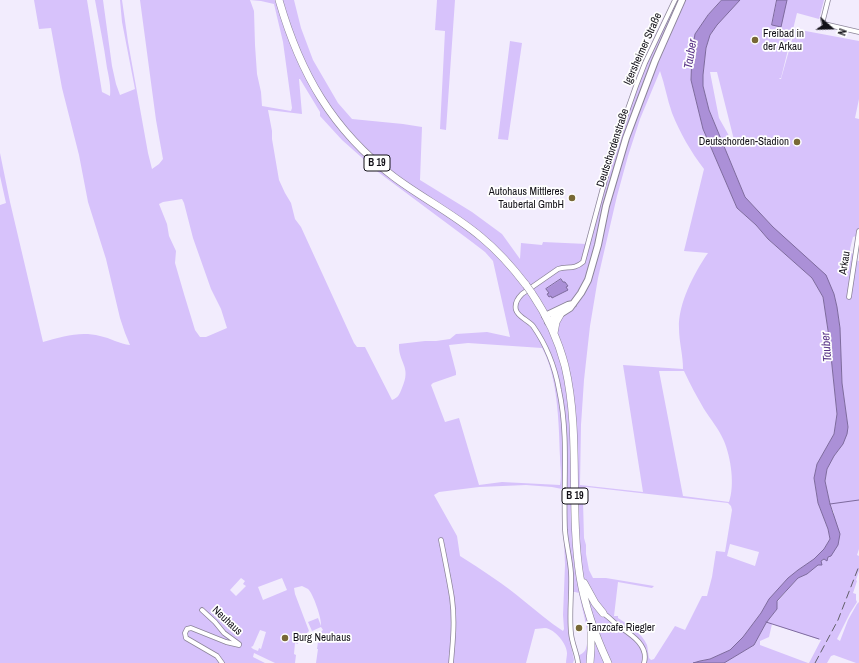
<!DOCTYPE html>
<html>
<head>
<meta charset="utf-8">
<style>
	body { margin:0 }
	#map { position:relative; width:859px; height:663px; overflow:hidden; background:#f2ecfd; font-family:"Archivo Narrow",sans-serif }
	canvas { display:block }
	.north { position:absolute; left:811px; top:8px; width:40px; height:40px; -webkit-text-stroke:3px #fff; paint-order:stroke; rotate:110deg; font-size:11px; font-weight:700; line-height:16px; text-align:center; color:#121017 }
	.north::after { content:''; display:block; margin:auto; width:14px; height:18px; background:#121017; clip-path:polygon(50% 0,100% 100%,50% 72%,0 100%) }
</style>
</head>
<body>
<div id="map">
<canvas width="859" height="663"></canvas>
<div class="north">N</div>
</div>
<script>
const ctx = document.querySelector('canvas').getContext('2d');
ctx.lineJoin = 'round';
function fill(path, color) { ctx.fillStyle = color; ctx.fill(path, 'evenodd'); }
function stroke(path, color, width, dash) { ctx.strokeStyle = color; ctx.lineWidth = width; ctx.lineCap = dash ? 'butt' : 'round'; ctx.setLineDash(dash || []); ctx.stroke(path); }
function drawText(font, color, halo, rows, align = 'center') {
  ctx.font = font + ' "Archivo Narrow",sans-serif'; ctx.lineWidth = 3.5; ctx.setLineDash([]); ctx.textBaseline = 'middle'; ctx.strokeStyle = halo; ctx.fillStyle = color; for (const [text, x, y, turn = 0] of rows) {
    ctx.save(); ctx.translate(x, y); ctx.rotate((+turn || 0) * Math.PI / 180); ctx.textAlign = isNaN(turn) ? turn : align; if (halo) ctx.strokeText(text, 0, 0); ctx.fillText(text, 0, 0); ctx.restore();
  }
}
const green = new Path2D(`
	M34,0H87L102,92L110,96C111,87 109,77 107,68C104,45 99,23 95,0H103L112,66L116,84L120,95L135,89L122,22L120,0H122L128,42L148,153L152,169L159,164L163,159L156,120L140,0H294L301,28L313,60L338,103L352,119L403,124L422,127L420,180L472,212L502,234L520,259L521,243L542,245L543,242L587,244L612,154L636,86L645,63L675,0H676L674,5L675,6L678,0H722L708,15L695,34L692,52L691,80L703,129L737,208L756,225L768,239L812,278L823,297L829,337L837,414L834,434L817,464L814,478L818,503L828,529L830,539L824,549L814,559L798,570L788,578L769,599L761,613L743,637L730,650L710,659L700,661L693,663H578L577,656C582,654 585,652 586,648C591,635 581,606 579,593L575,592H571L570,614L571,635L576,652L571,645L574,660L573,663H566C566,660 567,656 567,653C567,644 555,629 545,628C542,628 538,629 535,629L526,663H316L318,649H317L318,642L317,635L323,630L321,627L312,631L308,622L318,618L321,626C322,619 313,593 308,589C306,588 304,587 302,586L294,588L295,594L309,631L305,635L296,636L297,642H298V644L295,643L294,654L296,655L295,663H275L254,653L253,657L265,663H0V205L6,203L0,176V153L10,202L43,342C63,337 79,331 100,336C110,338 120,344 130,345L125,333L120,318L106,259L88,202L79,155L62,88L51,28L39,29ZM250,0L261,1L274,4L283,42L292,108L291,111L262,106L261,92L257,74L255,45L254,11ZM660,71C665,85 667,99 672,113C680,133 691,152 704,169L684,251L708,253C694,273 678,304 679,328C679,342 683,355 683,369L623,365L643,492L580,485L581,425L584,380L590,326L598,278L617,196L628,156L640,119ZM299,79H300L320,112V116L342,140L378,172L472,242L485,252L493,261L510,337L487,332L456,334L450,339L436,341H425L399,344C398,363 412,366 402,388C399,395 399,397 392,400L365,347H357L354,343L301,227L295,219L291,203L285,193L279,180L272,139V131L268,110L302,114ZM616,171L617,178L611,202L606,208ZM182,199L184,203L193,238L211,289L221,309L227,328L206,337H200L195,330L184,294L175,263L176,251L169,236L167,224L159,204L163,202ZM561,279L564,283L565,282L568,286L566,287L567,290L553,298L551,296L549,297L547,294L549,293L546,289ZM573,304C569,309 565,311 561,315C555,320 555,327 554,333L546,316L568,305ZM468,343L542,348C558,376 559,425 560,457C560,466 562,476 560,485L502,482L479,485L459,418L445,422L431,385L433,383L456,375V372L449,345ZM659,371H684C690,384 697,397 704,409C711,420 719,429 724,441C731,458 735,485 729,502L683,496ZM526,485L552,487L562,489L565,565L563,615L564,629L563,631C549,622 537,611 524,601C504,584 482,570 460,556L457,536L434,495L439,492L479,487ZM587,487L728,503L731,506L732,510L725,552L716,551L712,577L707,596H702L685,630L675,626L654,659L651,660L649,658C648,654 648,649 647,645C642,633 629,625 618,618V616H614L618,582L652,588L654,586L606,578H593L589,570L586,554V545L584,538L583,501V491L584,488ZM730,544L759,552L755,566L727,556ZM241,578L245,581L243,584L246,586L236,596L230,590ZM282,578L287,590L263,600L258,587ZM260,630L266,632L261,649L259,648L258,651L253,649L251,647L253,646Z
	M437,0H455L446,130L440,129L445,31L435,30Z
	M740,0H824L819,19L797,13L781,78H780L779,79H781L795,29L859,41V99L855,118L859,119V235L853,237L850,249L851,253L854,254L855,260L859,261V549L857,555L859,556V571L856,580L857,581L853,593L856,594V600L857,602L850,613L837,639L840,641L848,620L857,604L859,602V663H856L834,655L831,656L827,663H809L821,640L772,624L769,637L760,641V645L808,663H724L754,645L766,623L777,609V602L798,578L807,574L824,559L827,560L834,513L830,504L825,482L827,469L834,456L839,450L848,427L842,383L840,328L837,307L834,294L773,227L745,197L709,110L703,86V75L706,48L710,35L717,25ZM710,72H717L734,140L732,144L728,134L719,118Z
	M510,41L522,43L508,140L498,139Z`);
const water = new Path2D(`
	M722,0H740L717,25L710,35L706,48L703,75V86L709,110L745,197L773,227L826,275L834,294L837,307L840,328L842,383L848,427L847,434L843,444L834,456L827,469L825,481L830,504L840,534L838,545L831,556L828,557L827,561L824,559L821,561L822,565H818L807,574L798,578L777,601V609L766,623L754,645L724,663H693L700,661L710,659L730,650L743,637L761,613L769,599L788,578L798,570L814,559L824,549L830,539L828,529L818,503L814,478L817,464L834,434L837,414L829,337L823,297L812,278L768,239L756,225L737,208L703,129L691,80L692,52L695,34L708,15Z
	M777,0H787L781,27L772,25Z
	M561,279L563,282H565L568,286L566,287L568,290L552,298L551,296L549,297L547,294L549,293L546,289Z`);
const stream = new Path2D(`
	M830,504L859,500
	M766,622L819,639`);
const street = new Path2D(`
	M828,0L823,20L824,24L859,32
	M849,297L859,231
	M441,540C445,560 449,579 452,598C455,620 453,641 451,663
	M202,610L215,622L224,633L239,644
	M603,613C609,617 614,623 620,627C632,635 649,646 644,663
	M222,663L217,656L186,638L185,633L187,629L191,628L226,642L239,645
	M578,663C577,653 572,644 571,633C569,613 572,593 571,573C570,558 566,544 565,530C563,484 569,436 559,390C555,367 547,346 533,326C528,320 518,317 516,310C514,303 518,298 522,294L558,269C567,266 574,270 583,262L612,154L636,86L645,63L675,0`);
const secondary = new Path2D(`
	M545,316L568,305L573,304
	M548,322L570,308L581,293L588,280L598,245L606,206L626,138L655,61L682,0`);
const primary = new Path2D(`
	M279,0C300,73 332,130 394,177C422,198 454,214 481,237C498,251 513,268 526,285
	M531,292C546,314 558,339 565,366C581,434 569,508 580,577C585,607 595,635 608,663
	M554,333L556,322L560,315
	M584,583L595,603L603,613
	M590,663L591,649V628`);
const rail = new Path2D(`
	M815,663L838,620L859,566`);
const primaryBridge = new Path2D(`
	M526,285L531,292`);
const markers = [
	[755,40,4,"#786836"],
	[797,142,4,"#786836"],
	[572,198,4,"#786836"],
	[579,628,4,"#786836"],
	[285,638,4,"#786836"]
];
const shields = [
	[377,163,26],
	[575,496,26]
];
const shieldNames = [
	["B 19",377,163],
	["B 19",575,496]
];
const poiNames = [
	["Freibad in",763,34],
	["der Arkau",763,47],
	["Deutschorden-Stadion",789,142,"right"],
	["Autohaus Mittleres",564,192,"right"],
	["Taubertal GmbH",564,205,"right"],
	["Tanzcafe Riegler",587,628],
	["Burg Neuhaus",293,638]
];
const streetNames = [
	["Igersheimer Straße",643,49,-66],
	["Deutschordenstraße",613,148,-72],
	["Arkau",845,263,-81],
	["Neuhaus",227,621,43]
];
const waterNames = [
	["Tauber",691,54,-81],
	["Tauber",827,347,-95]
];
fill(green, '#d7c2fb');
fill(water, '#ab90d7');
stroke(water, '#7d6a9d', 1);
stroke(stream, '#7d6a9d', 1);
stroke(street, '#8c8599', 5.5);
stroke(secondary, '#8c8599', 8);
stroke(primary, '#8c8599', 8);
stroke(street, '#fff', 4);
stroke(secondary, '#fff', 6);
stroke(primary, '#fff', 7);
stroke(rail, '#625f69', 1, [8, 4]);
stroke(primaryBridge, '#8c8599', 8, []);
stroke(primaryBridge, '#fff', 7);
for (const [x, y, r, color] of markers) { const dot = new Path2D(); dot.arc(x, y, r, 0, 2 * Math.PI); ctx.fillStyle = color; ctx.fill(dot); stroke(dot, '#fff', 1.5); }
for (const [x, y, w] of shields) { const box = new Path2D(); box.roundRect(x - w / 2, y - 8, w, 16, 3); ctx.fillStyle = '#fff'; ctx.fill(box); stroke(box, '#121017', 1); }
drawText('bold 10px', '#121017', null, shieldNames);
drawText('11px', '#121017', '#fff', poiNames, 'left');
drawText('11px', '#121017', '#fff', streetNames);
drawText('italic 12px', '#593487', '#fff', waterNames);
</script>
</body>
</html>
